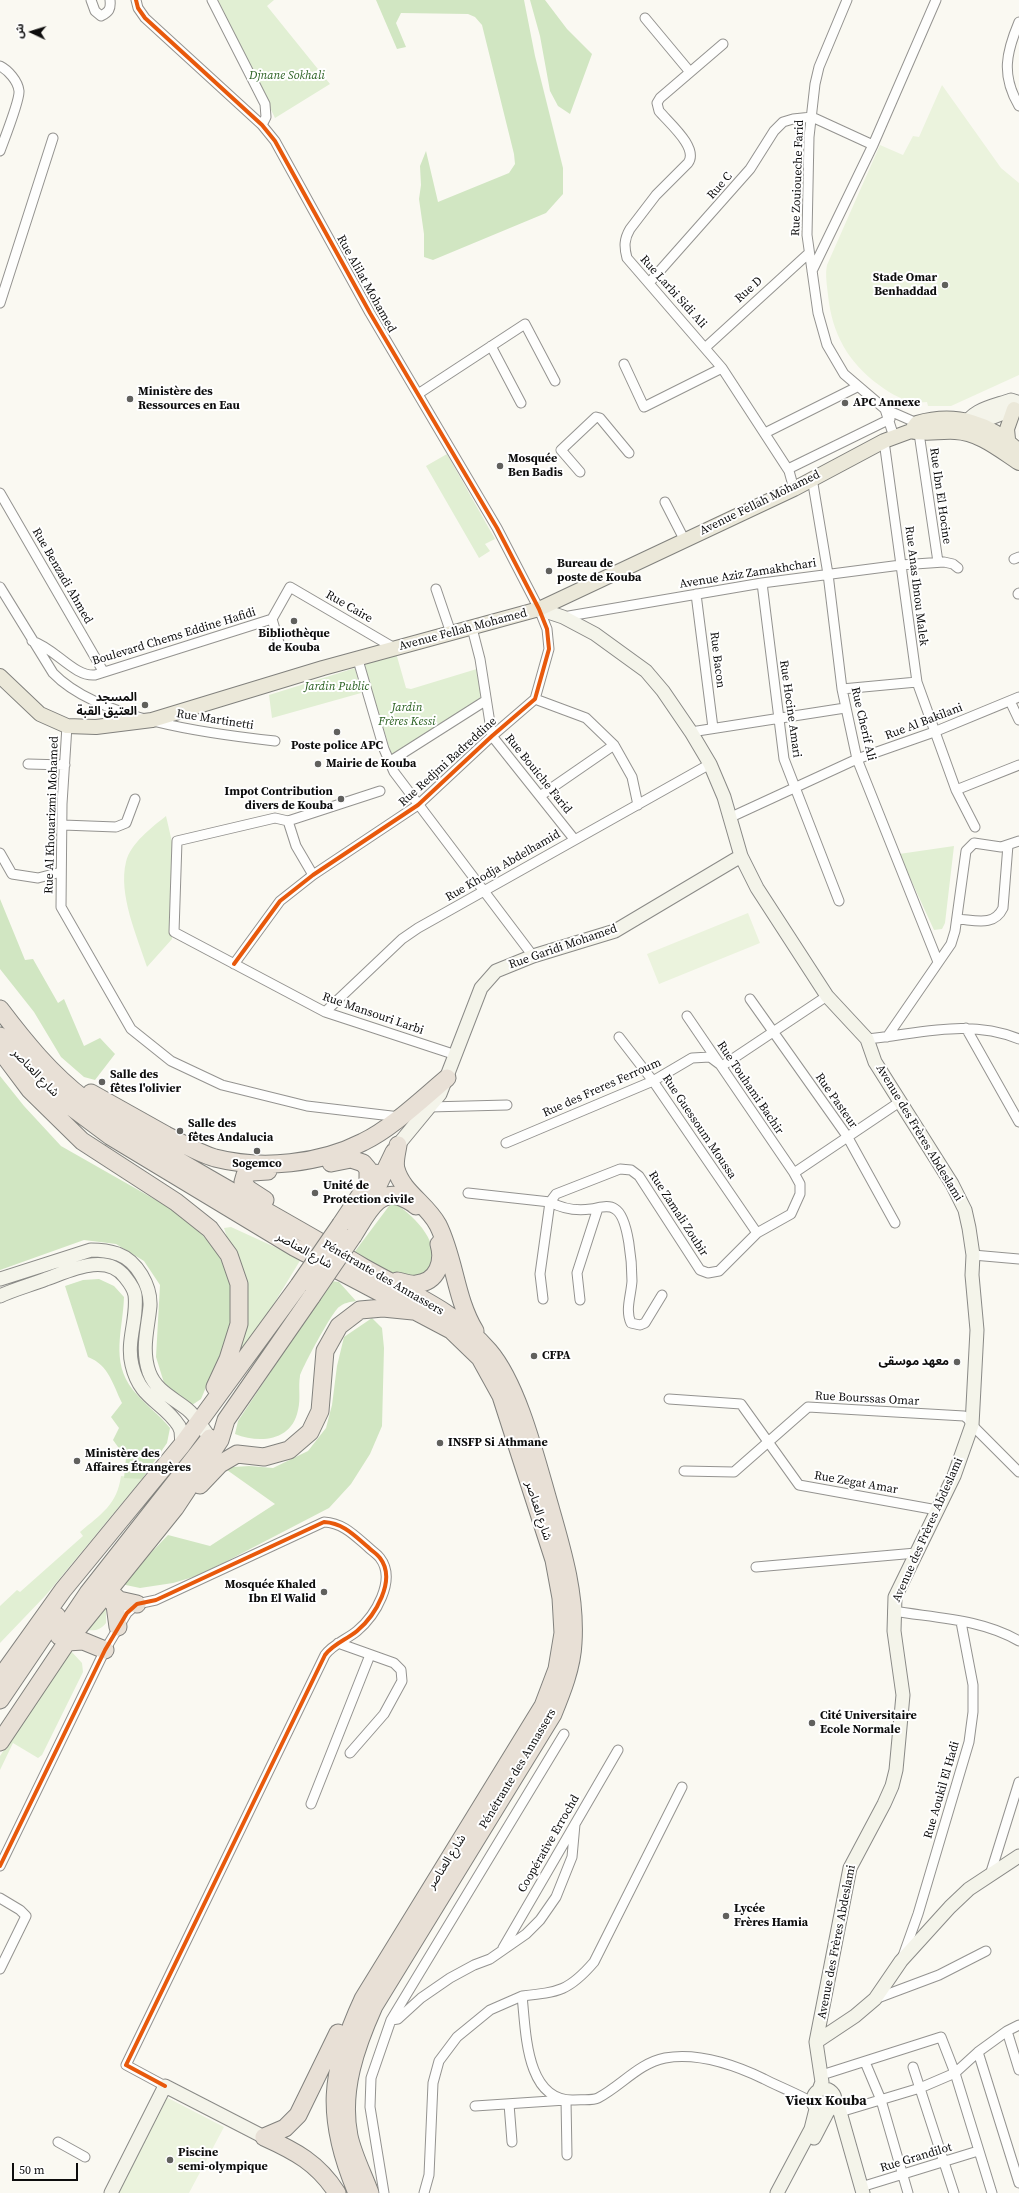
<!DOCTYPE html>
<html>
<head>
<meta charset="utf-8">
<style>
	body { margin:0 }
	#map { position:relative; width:1019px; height:2193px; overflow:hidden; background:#faf9f2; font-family:"Source Serif 4","Noto Sans Arabic",serif }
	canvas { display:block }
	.north { position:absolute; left:12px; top:12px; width:40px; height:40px; -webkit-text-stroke:3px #fff; paint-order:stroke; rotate:274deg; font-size:11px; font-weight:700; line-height:16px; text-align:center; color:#0d0d0d }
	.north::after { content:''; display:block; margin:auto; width:14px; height:18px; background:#0d0d0d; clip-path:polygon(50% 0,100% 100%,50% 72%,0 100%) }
	.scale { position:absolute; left:12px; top:2163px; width:66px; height:18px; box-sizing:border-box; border:2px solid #0d0d0d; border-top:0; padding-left:5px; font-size:12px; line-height:14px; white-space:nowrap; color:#0d0d0d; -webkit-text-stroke:3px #fff; paint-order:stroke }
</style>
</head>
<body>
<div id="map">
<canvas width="1019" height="2193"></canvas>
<div class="north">ش</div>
<div class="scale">50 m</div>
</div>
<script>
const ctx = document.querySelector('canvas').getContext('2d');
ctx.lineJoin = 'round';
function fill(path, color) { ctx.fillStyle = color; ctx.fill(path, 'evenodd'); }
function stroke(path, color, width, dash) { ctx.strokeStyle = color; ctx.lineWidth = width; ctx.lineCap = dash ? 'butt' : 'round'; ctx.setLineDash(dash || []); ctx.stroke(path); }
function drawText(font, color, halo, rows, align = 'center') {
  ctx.font = font + ' "Source Serif 4","Noto Sans Arabic",serif'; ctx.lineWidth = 4; ctx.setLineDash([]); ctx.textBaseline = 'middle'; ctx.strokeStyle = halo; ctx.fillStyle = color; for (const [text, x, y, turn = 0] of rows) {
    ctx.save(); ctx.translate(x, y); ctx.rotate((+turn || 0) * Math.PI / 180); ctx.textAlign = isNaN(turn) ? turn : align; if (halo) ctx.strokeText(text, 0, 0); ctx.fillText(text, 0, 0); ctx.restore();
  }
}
const green = new Path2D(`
	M218,0H274L267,6L330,84L275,118Z
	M447,454L495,539L485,544L490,551L479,558L426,466Z
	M396,653L406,688L411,689L480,668L482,698L392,756L364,665Z
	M355,668L361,693L272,718L269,695Z
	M166,816L172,842V939L147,967C137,936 118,894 126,862C130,844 152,827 166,816Z
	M954,846L945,923L942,929L934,930L899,854Z
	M231,1227L301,1259L236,1366L230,1247L224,1228Z
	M121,1476L142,1479L46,1595L0,1643V1606L17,1590L20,1592L83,1536L80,1532C101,1514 117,1505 121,1476Z
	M106,1605V1623C100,1630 96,1631 86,1630Z
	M70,1650L82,1663L83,1672L42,1755L38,1758L13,1743L0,1770V1756Z`);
const forest = new Path2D(`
	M376,0H524L535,56L563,168V194L546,213L433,260L424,257V234L419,199L421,185L420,166L426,151L438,202L509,173L515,164L514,154L482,25L475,17L468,14L401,13L396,23L406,47L397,49Z
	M530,0H545L567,29L592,54L570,114L558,106L550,91L540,36Z
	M0,899L25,960L33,959L58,1003L64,999L84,1046L100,1038L115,1054L95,1080L84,1077L61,1057L34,1012L0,969Z
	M0,1076L24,1106L61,1146L184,1216L215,1248L234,1287L233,1324L201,1399L192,1405L165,1386L156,1357L160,1285L144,1261L116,1244L84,1240L0,1270Z
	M396,1204C415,1217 444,1245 428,1269C425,1274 418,1277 412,1278C391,1279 370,1264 353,1254L389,1206Z
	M99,1279L114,1286L124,1297C123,1330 110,1361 133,1390C144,1404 160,1415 170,1428L167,1443L142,1479L124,1478L126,1458L113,1440L119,1428L111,1417L122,1403C113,1385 109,1365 88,1357L65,1286L83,1280Z
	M331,1281L339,1282L356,1301C349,1302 344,1303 339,1307C332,1312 302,1368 300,1376C298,1387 301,1399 298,1410C292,1441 260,1444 235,1434L238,1421Z
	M372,1318L382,1328L384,1348L382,1426L370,1454L351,1484L329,1508L200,1575L173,1583L140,1588L121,1584L168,1535L210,1546L275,1504L227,1470L233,1467L249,1466L273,1468L308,1451L326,1428L332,1405L337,1366L344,1337Z`);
const pitch = new Path2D(`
	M942,85L1001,168L1019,183V375L951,406H928L927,402C909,404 893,396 879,385C848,362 832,334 828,295C827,285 825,275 827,265L880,145L903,155L913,136L919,137Z
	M748,913L760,943L659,984L647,954Z
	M166,2097L224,2127L189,2193H117Z`);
const street = new Path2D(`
	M91,0L95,11L101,16C109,12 111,9 110,0
	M136,0L138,8L145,18L262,125L275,141L370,313L497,528L539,609L547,629L549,649L535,699L492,736L418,805L313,875L280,901L234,964
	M212,0L265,104L266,117L262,125
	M847,0L819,67L815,84L809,137L807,235L818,313L827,345L844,374L885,409
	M645,18L690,72
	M1019,22C1006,53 1001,75 1019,106
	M723,44L660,98L657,103L659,111C669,123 699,148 688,163L656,195L630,229C624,239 624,247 627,258L722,368L789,471L794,489
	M0,66C8,70 18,81 19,91C20,100 4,140 0,151
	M812,271L873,145L936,0
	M649,283L750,169L774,131L783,122L793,119L812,117L873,145
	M0,303L53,138
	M491,346L521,403
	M706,347L809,253
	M624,364L644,407L722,368
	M418,394L525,324L555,381
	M765,433L857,387
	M919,433L938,562
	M894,437L885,409L917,423
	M884,441L917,682L956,790L975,827
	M788,469L890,419
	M580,472L561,450L596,417L600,418L629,453
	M812,478L828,574L842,689L857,759L938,962
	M0,493L103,671
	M665,502L684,539
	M1014,559L1019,557
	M762,583L784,759L839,901
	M0,587L53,673C98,720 211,734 275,741
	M436,589L451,633
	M696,594L713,728
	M1018,594L1019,593
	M563,617L762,583L901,565L944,562L953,564L958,568
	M272,619L280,646
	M472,628L480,659L492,736L574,839
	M32,641C55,648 74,677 95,675L272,619L290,587L396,649
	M358,660L384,749L394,772L533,956
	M842,689L917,682
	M535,699L586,718L614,745L632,777L638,805
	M1010,701L1019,720
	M67,726L62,804L61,907L131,1029L171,1061L222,1085L307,1106L400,1117
	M691,732L845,708
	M389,762L485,701
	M28,764L65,765
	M956,790L1019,765
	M380,791L288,821L275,818L177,841L174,932L325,1012L456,1055
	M540,796L614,745
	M729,818L857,759L934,732L1019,697
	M288,821L296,846L313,875
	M63,825L116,827L126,823L135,799
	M0,853L12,874L38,878L61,872
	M957,919C975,920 994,927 1003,908L1008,845
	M750,999L847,1136L895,1223
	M325,1012L402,939L418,928L710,764
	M687,1016L794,1173
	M966,1028L1019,1122
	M619,1037L653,1081L757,1233
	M887,1037L951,944L955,931L966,851L974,843L1001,847L1019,841
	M867,1039C919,1034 968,1018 1019,1039
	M429,1107L507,1105
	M506,1143L653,1081L692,1058L710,1057L722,1066L827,996
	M468,1193L550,1202L540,1274L543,1299
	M973,1255L1019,1259
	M662,1295L645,1323L640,1325L631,1323C625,1310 631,1296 632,1281C632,1266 629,1217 615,1209C608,1204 599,1208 591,1209C577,1211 563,1209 550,1202L556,1194L620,1169L631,1170L639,1176L700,1270L708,1273L719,1271L757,1233L791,1214L800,1194V1184L794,1173L901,1101
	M580,1300L577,1273L598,1208
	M669,1399L741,1404L799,1485L937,1510
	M684,1471L734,1472L808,1407L964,1416L968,1419L972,1425L1019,1472
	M756,1567L916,1553
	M893,1611C936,1618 982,1619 1019,1641
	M338,1643L394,1663L401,1670L402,1681L384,1714L350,1753
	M311,1804L370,1655
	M0,1866L105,1650L127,1613L137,1604L156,1600L324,1522C343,1523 354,1535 368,1547C372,1551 377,1554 380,1558C397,1580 375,1616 357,1631C346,1640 333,1644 325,1655L126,2065L165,2086
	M990,1875L1019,1782
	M0,1898L20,1910L26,1916L0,1969
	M503,1948L618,1750
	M903,1956L918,1914L969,1742L973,1712V1685L961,1622
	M522,1996C559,1992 569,1991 594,1962L682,1787
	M875,1999L939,1975L986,1951
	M391,2020L398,2019L421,1998L450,1978L474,1965L490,1959L526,1934L540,1920L556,1897L572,1857L575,1824
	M1007,2031L1019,2070
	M978,2052L1019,2183
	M865,2062L881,2100L908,2193
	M913,2067L954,2193
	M828,2073L941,2037L955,2073L992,2193
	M509,2104L512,2142
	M475,2106L566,2100L567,2155
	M836,2111L840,2112L920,2088L955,2073L978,2052L1007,2031L1019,2025
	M58,2142L85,2157
	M861,2187L978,2151
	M384,2193L370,2107L371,2078L391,2020L564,1734
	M424,2193L429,2175L433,2083L439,2061L457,2037L490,2010L522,1996C526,2030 525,2102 574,2100C581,2099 592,2101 598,2098C621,2086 639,2063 665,2058C699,2052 735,2065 764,2079C773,2084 809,2099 813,2103`);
const secondary = new Path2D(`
	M962,429C972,409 991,407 1011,400L1017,402
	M974,430L978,423L1014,409L1017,402
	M539,609L563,617L595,634L646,671L663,691L691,732L710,764L724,797L741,856L757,888L827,996L867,1039L875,1062L952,1184L965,1210L969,1228L973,1255L972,1275L977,1330L972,1425L954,1476L895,1597L894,1631L903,1695L896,1770L892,1786L884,1804L850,1868L816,2042L822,2082L819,2090
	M398,1145L440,1094L481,988L496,971L533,956L615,931L741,856
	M0,1279L91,1250C100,1250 109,1251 118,1254C137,1261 151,1286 150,1306C148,1328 141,1349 149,1372C156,1391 172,1397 187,1409C196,1416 203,1429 210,1438
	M0,1296C15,1289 31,1285 46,1279C69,1271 106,1252 125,1277C129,1282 134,1288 135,1295C138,1319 126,1341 132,1365C140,1400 163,1401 179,1426L181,1431L182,1445
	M816,2042L855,2016L875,1999L901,1961L950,1907L969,1889L1019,1856
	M813 2100a11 11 0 1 1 22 0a11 11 0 1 1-22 0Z
	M835,2102L840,2112L863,2193
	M814,2138L828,2111
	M111,2193L165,2086L264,2137
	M777,2193L811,2129L816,2109`);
const primary = new Path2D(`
	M911,431L917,423C955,412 992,422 1019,452
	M911,431C924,435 940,431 955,432C979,433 999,450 1019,463
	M1008,439L1007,429L1014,409
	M0,676L40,714L67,726L96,727L152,720L323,668L539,609L794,489L884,441L911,431`);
const highway = new Path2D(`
	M0,1009C25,1042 51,1074 84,1099C113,1123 147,1141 179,1161C240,1197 302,1231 363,1267C410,1294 452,1308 489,1351C519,1386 537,1463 550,1507C563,1552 576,1596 573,1643C572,1667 562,1692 553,1714L374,2006C356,2046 340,2091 349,2136C353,2155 363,2174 370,2193
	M0,1036L59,1098L110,1136L294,1247L451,1330L480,1358L501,1396L554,1560L561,1598L563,1633L557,1669L543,1706L363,1999C329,2072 325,2118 357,2193
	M0,1050L30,1090L82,1141L176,1202L210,1229L229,1255L239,1284V1324L228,1359L215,1387
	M91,1093C116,1107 141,1121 166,1135C182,1143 198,1153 215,1158C262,1170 320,1164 363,1142C392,1128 423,1098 447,1078
	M398,1145C397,1152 394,1162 396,1169C402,1192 427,1204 438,1225C455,1259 455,1298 475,1331
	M331,1163L351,1159L363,1163L368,1169V1182
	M265,1200L248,1189L243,1182L245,1175L252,1172L268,1171
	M370,1202L394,1152
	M341,1224L375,1173
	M353,1236C365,1218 379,1184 405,1199C409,1201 413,1203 416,1206
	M397,1281C403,1282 411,1285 416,1284C438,1282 444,1261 439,1244
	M200,1485L220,1464L237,1454L264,1457L289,1450L310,1432L320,1411L325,1351L339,1326L360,1310L383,1308L413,1311
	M133,1536L160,1519
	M108,1590L119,1600L137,1604
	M105,1594L115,1605L118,1627
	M59,1636L88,1593L210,1438
	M67,1642L83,1641L105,1650
	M0,1678L63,1590L182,1445L299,1285
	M0,1700L57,1616
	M0,1742L67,1642L175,1508L220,1440L226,1420L312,1296
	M264,2137L285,2128L298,2115L338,2033
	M264,2137C295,2151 318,2163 337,2193`);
const highwayBridge = new Path2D(`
	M299,1285L341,1224
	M312,1296L353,1236`);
const cycleway = new Path2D(`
	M136,0L138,8L145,18L262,125L275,141L370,313L497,528L539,609L547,629L549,649L535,699L492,736L418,805L313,875L280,901L234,964
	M0,1866L105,1650L127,1613L137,1604L156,1600L324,1522C343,1523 354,1535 368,1547C372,1551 377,1554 380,1558C397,1580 375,1616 357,1631C346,1640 333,1644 325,1655L126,2065L165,2086`);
const markers = [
	[945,285,4,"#60605d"],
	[130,399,4,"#60605d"],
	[845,403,4,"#60605d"],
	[500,466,4,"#60605d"],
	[549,571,4,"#60605d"],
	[294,621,4,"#60605d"],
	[145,705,4,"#60605d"],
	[337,732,4,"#60605d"],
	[318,764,4,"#60605d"],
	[341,799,4,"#60605d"],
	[102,1082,4,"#60605d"],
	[180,1131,4,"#60605d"],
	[257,1151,4,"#60605d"],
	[315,1193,4,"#60605d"],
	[534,1356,4,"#60605d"],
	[957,1362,4,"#60605d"],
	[440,1443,4,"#60605d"],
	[77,1461,4,"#60605d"],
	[324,1592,4,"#60605d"],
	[812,1723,4,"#60605d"],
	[726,1916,4,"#60605d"],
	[170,2160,4,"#60605d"]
];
const parkNames = [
	["Djnane Sokhali",287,76],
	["Jardin Public",337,687],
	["Jardin",407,708],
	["Frères Kessi",407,722]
];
const streetNames = [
	["Rue Zouioueche Farid",798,178,-88],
	["Rue C",720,186,-49],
	["Rue Alilat Mohamed",366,284,61],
	["Rue D",749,290,-42],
	["Rue Larbi Sidi Ali",673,292,48],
	["Rue Ibn El Hocine",940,496,82],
	["Avenue Fellah Mohamed",760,503,-26],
	["Avenue Aziz Zamakhchari",748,574,-9],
	["Rue Benzadi Ahmed",62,576,60],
	["Rue Anas Ibnou Malek",916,586,83],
	["Rue Caire",349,607,30],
	["Avenue Fellah Mohamed",463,630,-15],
	["Boulevard Chems Eddine Hafidi",174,637,-17],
	["Rue Bacon",717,660,83],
	["Rue Hocine Amari",790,709,82],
	["Rue Martinetti",215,720,9],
	["Rue Al Bakilani",924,722,-21],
	["Rue Cherif Ali",863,724,77],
	["Rue Redjmi Badreddine",448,762,-42],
	["Rue Bouiche Farid",538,774,51],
	["Rue Al Khouarizmi Mohamed",52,815,-88],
	["Rue Khodja Abdelhamid",503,866,-30],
	["Rue Garidi Mohamed",563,947,-19],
	["Rue Mansouri Larbi",373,1014,19],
	["شارع العناصر",35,1073,46],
	["Rue des Freres Ferroum",602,1088,-24],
	["Rue Touhami Bachir",750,1088,56],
	["Rue Pasteur",836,1101,55],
	["Rue Guessoum Moussa",699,1127,56],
	["Avenue des Frères Abdeslami",919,1133,59],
	["Rue Zamali Zoubir",678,1214,57],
	["شارع العناصر",304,1251,29],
	["Pénétrante des Annassers",383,1278,30],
	["Rue Bourssas Omar",867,1399,3],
	["Rue Zegat Amar",856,1483,10],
	["شارع العناصر",538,1511,72],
	["Avenue des Frères Abdeslami",928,1530,-66],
	["Pénétrante des Annassers",518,1769,-59],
	["Rue Aoukil El Hadi",942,1790,-74],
	["Coopérative Errochd",549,1844,-60],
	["شارع العناصر",447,1862,-58],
	["Avenue des Frères Abdeslami",837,1942,-79],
	["Rue Grandilot",916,2158,-17]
];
const poiNames = [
	["Stade Omar",937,278,"right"],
	["Benhaddad",937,292,"right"],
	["Ministère des",138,392],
	["Ressources en Eau",138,406],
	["APC Annexe",853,403],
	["Mosquée",508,459],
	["Ben Badis",508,473],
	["Bureau de",557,564],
	["poste de Kouba",557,578],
	["Bibliothèque",294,634,"center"],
	["de Kouba",294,648,"center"],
	["المسجد",137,698,"right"],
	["العتيق القبة",137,712,"right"],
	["Poste police APC",337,746,"center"],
	["Mairie de Kouba",326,764],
	["Impot Contribution",333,792,"right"],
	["divers de Kouba",333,806,"right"],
	["Salle des",110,1075],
	["fêtes l'olivier",110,1089],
	["Salle des",188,1124],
	["fêtes Andalucia",188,1138],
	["Sogemco",257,1164,"center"],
	["Unité de",323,1186],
	["Protection civile",323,1200],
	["CFPA",542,1356],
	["معهد موسقى",949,1362,"right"],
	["INSFP Si Athmane",448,1443],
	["Ministère des",85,1454],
	["Affaires Étrangères",85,1468],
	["Mosquée Khaled",316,1585,"right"],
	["Ibn El Walid",316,1599,"right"],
	["Cité Universitaire",820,1716],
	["Ecole Normale",820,1730],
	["Lycée",734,1909],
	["Frères Hamia",734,1923],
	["Piscine",178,2153],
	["semi-olympique",178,2167]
];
const quarterNames = [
	["Vieux Kouba",826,2101]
];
fill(green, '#e1efd3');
fill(forest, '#d1e6c2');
fill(pitch, '#ebf3dd');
stroke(street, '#949390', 11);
stroke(secondary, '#8a8a87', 15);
stroke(primary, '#81817d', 16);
stroke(highway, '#81817d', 19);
stroke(street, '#fefefd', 9);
stroke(secondary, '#f4f4ea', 13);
stroke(primary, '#ebe8d9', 14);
stroke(highway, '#e8e0d6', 17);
stroke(highwayBridge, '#81817d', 19, []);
stroke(highwayBridge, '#e8e0d6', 17);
stroke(cycleway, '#e8590c', 4);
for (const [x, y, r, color] of markers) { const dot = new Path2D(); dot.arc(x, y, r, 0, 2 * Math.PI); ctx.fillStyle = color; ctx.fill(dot); stroke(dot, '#fff', 1.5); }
drawText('italic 12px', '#2a6021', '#fff', parkNames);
drawText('12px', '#0d0d0d', '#fff', streetNames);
drawText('bold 12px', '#0d0d0d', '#fff', poiNames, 'left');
drawText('bold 14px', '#0d0d0d', '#fff', quarterNames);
</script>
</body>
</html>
